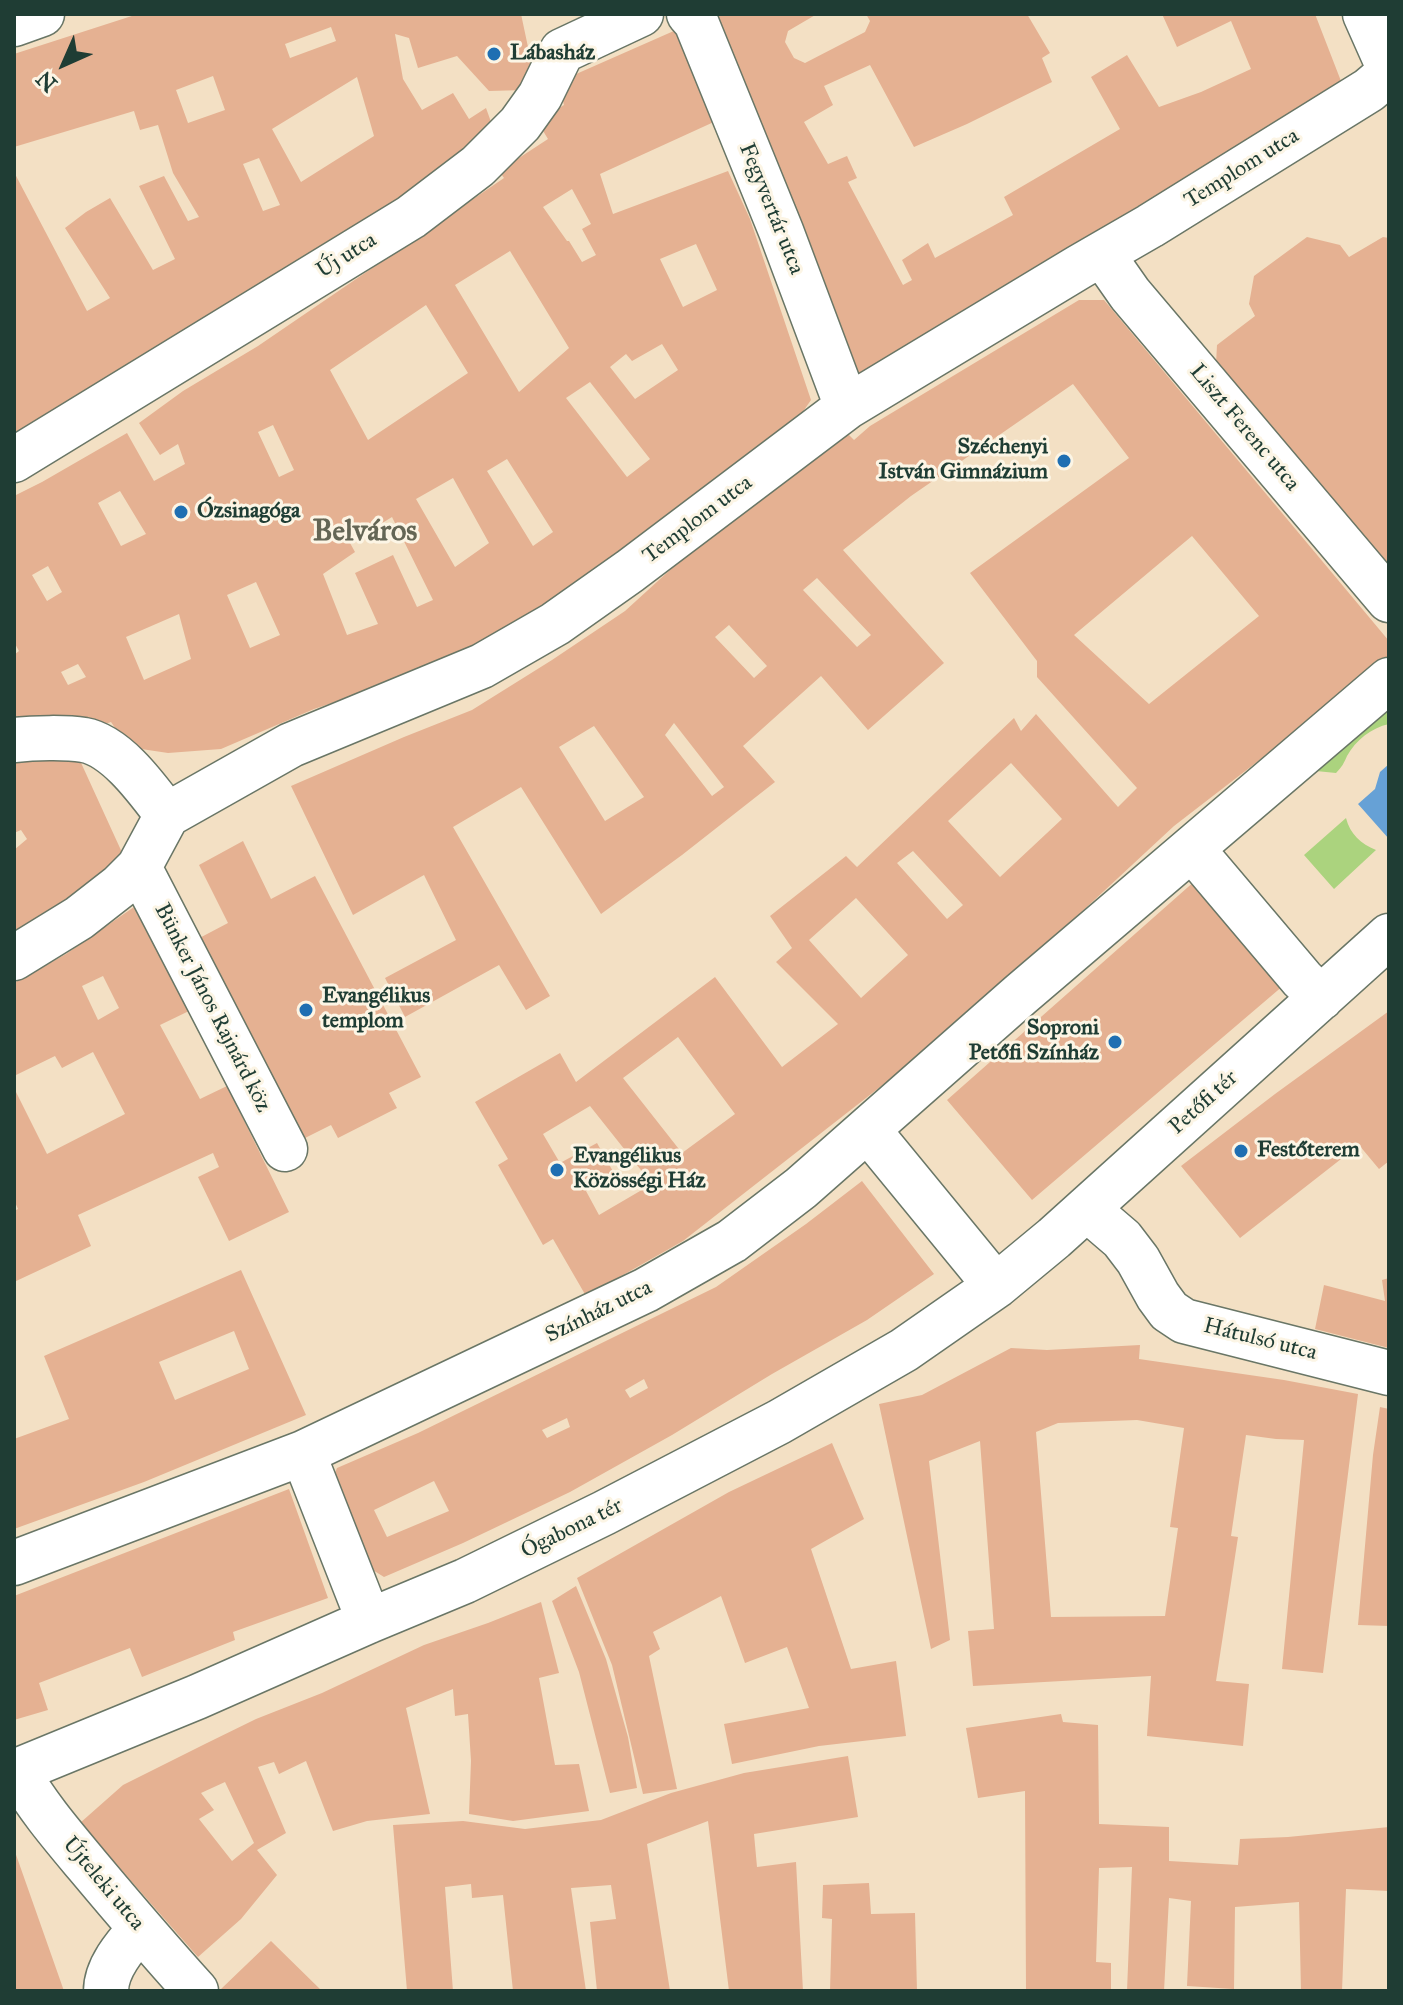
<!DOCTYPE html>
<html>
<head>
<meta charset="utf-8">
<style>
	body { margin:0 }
	#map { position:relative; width:1403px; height:2005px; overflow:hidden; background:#f3e0c4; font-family:"IM FELL Great Primer",serif }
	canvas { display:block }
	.frame { position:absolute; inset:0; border:16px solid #1f3d34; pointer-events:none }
	.north { position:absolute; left:24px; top:24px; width:80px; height:80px; -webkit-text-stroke:6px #fcf5e5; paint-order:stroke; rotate:225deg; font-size:22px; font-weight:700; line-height:32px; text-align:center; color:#1f3d34 }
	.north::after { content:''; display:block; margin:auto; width:28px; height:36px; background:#1f3d34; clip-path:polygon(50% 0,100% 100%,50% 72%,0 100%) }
</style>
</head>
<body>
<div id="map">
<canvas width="1403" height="2005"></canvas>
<div class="frame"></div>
<div class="north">N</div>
</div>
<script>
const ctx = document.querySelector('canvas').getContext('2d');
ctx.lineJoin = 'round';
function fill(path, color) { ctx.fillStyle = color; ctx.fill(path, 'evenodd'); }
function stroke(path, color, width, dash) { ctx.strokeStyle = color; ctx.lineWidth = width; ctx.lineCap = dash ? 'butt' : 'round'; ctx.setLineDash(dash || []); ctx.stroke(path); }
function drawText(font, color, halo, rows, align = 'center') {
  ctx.font = font + ' "IM FELL Great Primer",serif'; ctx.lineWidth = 6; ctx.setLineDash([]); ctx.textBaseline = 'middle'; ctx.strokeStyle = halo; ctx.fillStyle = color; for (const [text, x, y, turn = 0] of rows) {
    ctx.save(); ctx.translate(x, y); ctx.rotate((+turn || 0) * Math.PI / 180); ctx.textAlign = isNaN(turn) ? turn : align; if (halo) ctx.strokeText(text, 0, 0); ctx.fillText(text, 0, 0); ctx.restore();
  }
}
const green = new Path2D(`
	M1389,704V724C1371,728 1356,740 1347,756C1344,763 1342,767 1336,773L1316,771Z
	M1346,818C1350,834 1361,844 1376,850L1334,889L1304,855Z`);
const water = new Path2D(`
	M1389,764V839L1358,804L1375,789L1380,772Z`);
const building = new Path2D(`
	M138,14H521L528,47L539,63L525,90L489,91L457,56L418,68L409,38L395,34L403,79L422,110L453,93L469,119L486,108L495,133L419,197L14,441V172L87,311L110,298L65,228L86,212L110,198L153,270L175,259L139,186L164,176L188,221L199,217L173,173L158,125L140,130L134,111L14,147V54ZM331,27L336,41L290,58L285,44ZM213,76L225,110L188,123L176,90ZM357,77L374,136L301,182L272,129ZM259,158L280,205L263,211L243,164Z
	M707,14H817L788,31L785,42L794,58L805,63L865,32L870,21L866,14H1027L1050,53L1042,58L1052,82L967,124L914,147L870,65L824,86L833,105L804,122L828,164L847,156L857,178L848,182L903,285L912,280L902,260L928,243L935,258L1013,215L1004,197L1120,129L1091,77L1127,55L1159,107L1201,92L1251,69L1231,21L1177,47L1162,14H1315L1346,94L866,384L852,371Z
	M676,30L716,121L600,174L613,214L728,171L750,219L811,400L800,416L740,467L490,645L401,680L314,709L221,749L168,753L128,747L111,722L67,737L14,721V676L16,677L14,655L19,651L14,642V496L42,482L127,433L154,481L185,464L178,444L160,455L139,423L183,391L258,346L504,178L499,171L548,139L537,121L564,105L558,82ZM572,189L591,224L582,229L596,255L582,262L569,241H567L543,207ZM696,244L717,290L683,307L660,259ZM510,251L569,348L519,392L455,285ZM426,305L468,373L368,440L330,370ZM662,344L678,370L635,399L610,367L626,354L632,361ZM590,382L650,459L627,477L566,398ZM273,425L294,470L279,477L258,432ZM507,459L553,532L533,546L487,471ZM453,478L489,543L455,567L416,499ZM120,491L146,534L121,546L98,503ZM392,517L433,600L417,607L393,555L355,573L378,624L347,635L323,574L355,552L350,543ZM48,566L62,592L47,601L32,575ZM256,582L280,635L250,648L227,595ZM179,614L191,659L144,680L126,637ZM78,664L86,677L68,685L61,672Z
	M1307,237L1340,245L1349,257L1383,237L1389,238V567L1380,555L1371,562L1216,364L1217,345L1255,316L1249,304L1254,276Z
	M1079,300H1104L1389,641V660L1174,826L894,1086L889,1080L683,1241L586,1296L553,1239L543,1245L498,1165L508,1159L475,1102L560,1053L576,1082L715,977L782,1067L838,1024L776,962L792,948L770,916L846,856L857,867L1014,718L1021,731L1036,714L1118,807L1137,788L1037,677V661L970,573L1129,458L1073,384L911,496L843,550L944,663L868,730L821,676L743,746L775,782L682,855L601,914L521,787L453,827L550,996L526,1010L499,965L405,1017L385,978L456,940L424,875L353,915L291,786L404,737L472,710L552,660L625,611L704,539L846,432L854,440L870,426ZM1192,536L1259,616L1149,704L1074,635ZM817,578L871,635L857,647L803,590ZM729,625L767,666L754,678L715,637ZM674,723L724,787L712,796L665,735ZM594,726L644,797L605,821L559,747ZM1011,763L1062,819L1000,877L948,821ZM913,851L963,905L947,919L897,863ZM856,898L908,955L861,998L809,940ZM678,1037L735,1114L682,1153L623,1078ZM590,1106L652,1184L599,1215L586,1191L615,1175L597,1143L560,1163L543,1134Z
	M77,754L125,859L14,935V850L27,839L21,830L14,833V762Z
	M243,841L271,899L315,876L421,1077L389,1093L397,1108L338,1138L331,1125L297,1142L190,943L228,923L199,865Z
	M1196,880L1284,985L1032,1200L947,1100Z
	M134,907L189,1011L160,1025L200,1099L227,1086L289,1212L229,1241L198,1177L219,1167L213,1153L78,1215L91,1246L14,1282V1211L18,1209L14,1200V1088L47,1154L125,1114L93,1052L62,1068L55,1056L14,1076V983L66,954ZM103,976L119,1008L98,1020L82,986Z
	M1389,1011V1161L1379,1169L1359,1145L1240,1238L1181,1166L1275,1094Z
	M862,1181L934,1274L867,1320L772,1374L672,1435L570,1492L463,1543L384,1577L368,1567L331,1482L337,1468L418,1433L716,1287L806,1224ZM644,1379L648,1388L630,1398L625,1390ZM567,1418L570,1427L547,1438L542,1430ZM434,1481L449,1511L387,1537L374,1510Z
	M241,1270L306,1415L144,1482L14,1529V1439L69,1419L44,1356ZM234,1331L249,1369L175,1400L159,1362Z
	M1389,1278V1348L1315,1329L1324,1285L1385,1301L1382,1280Z
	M1140,1345L1139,1359L1284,1380L1358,1394L1323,1673L1282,1669L1304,1440L1276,1439L1246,1435L1231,1536L1238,1537L1216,1681L1249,1684L1243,1746L1147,1736L1151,1676L973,1686L968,1631L994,1629L980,1441L929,1461L950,1640L931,1649L879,1404L922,1395L1011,1348L1047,1350ZM1137,1420L1184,1428L1170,1527L1178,1528L1165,1616L1051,1617L1036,1432L1058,1423Z
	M1380,1407L1389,1409V1626L1358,1625L1373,1455Z
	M832,1443L864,1519L811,1549L851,1669L896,1661L906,1736L819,1746L732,1764L724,1724L809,1708L787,1647L745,1663L721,1596L653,1632L660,1649L649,1656L677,1789L643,1794L612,1665L577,1578L729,1492Z
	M289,1489L328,1598L233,1632L235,1640L142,1677L130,1648L39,1683L48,1710L14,1720V1596Z
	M576,1586L606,1659L628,1737L637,1788L610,1793L579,1672L552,1601Z
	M541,1602L559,1673L539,1678L555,1765L579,1764L589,1811L513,1821L469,1814L471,1761L468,1714L455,1716L453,1689L406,1708L430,1814L367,1821L333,1831L306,1761L279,1774L274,1762L258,1767L286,1833L257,1850L277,1875L241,1919L198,1957L80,1823L123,1785L207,1743L256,1719L322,1693L424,1645L488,1623ZM225,1782L254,1843L232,1861L199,1819L214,1810L201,1793Z
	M1061,1714L1063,1722L1098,1725L1099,1824L1169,1827V1861L1238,1865L1240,1839L1288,1837L1389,1827V1891L1346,1889L1342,1991H1301L1299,1902L1235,1907L1234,1989L1187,1986L1191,1901L1169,1898L1164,1991H1127L1132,1867L1099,1868L1096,1962L1111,1963V1991H1026L1025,1791L978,1798L966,1728Z
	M848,1756L858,1817L754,1834L757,1867L796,1862L803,1991H729L708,1821L647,1844L670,1991H597L590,1922L616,1919L611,1885L571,1888L586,1991H513L503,1895L472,1898L471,1884L445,1887L453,1991H407L393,1825L463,1821L525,1829L601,1820L671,1793L744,1773Z
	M14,1849L64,1991H14Z
	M869,1883L871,1914L915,1913L917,1991H830L832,1919L822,1918L823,1885Z
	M271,1941L322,1991H222L221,1989Z`);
const minor = new Path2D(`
	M689,14L696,22L781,231L847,407
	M1365,14L1389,68
	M14,24L42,14
	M1102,254L1130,294L1389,600
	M14,460L411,217L478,166L520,124L540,96L562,51L641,14
	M14,740C34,738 65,737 84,740C117,746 148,790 167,815
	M1192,849L1302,979L1321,998
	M139,867L285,1149
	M14,958L79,918L120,886L139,867L167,815L291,745L482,666L555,624L630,571L847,407L1079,267L1150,226L1369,90L1389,73
	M868,1130L996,1286
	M1087,1209L1122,1239L1138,1260L1158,1296L1169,1311L1184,1321L1389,1373
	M303,1453L369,1621
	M14,1563L303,1453L646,1290L732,1241L801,1188L1020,995L1389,680
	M17,1771C37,1806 62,1835 87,1865C123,1908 159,1950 196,1991
	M14,1772L197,1697L369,1621L465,1581L604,1513L779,1422L904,1350L996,1286L1054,1238L1389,936
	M106,1991C106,1968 125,1946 140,1929`);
const markers = [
	[494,54,8,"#1f6fb2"],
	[1064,461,8,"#1f6fb2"],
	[181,512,8,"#1f6fb2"],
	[306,1010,8,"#1f6fb2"],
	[1115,1042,8,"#1f6fb2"],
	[1241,1151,8,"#1f6fb2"],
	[557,1170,8,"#1f6fb2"]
];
const poiNames = [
	["Lábasház",510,54],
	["Széchenyi",1048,448,"right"],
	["István Gimnázium",1048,473,"right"],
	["Ózsinagóga",197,512],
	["Evangélikus",322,997],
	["templom",322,1022],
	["Soproni",1099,1029,"right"],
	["Petőfi Színház",1099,1054,"right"],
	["Festőterem",1257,1151],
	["Evangélikus",573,1157],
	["Közösségi Ház",573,1182]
];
const streetNames = [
	["Templom utca",1242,169,-32],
	["Fegyvertár utca",771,209,68],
	["Új utca",347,256,-32],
	["Liszt Ferenc utca",1244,428,50],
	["Templom utca",698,520,-37],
	["Bünker János Rajnárd köz",212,1008,63],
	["Petőfi tér",1204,1103,-42],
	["Színház utca",599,1312,-26],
	["Hátulsó utca",1260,1340,14],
	["Ógabona tér",572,1529,-26],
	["Újteleki utca",103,1884,50]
];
const districtNames = [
	["Belváros",365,533]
];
fill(green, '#abd37e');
fill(water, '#66a1d6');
fill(building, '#e5b192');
stroke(minor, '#697666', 47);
stroke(minor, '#fff', 44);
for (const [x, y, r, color] of markers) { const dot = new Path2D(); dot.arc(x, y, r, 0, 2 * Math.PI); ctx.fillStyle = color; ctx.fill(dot); stroke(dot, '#fcf5e5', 3); }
drawText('bold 22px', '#1f3d34', '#fcf5e5', poiNames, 'left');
drawText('22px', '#1f3d34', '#fcf5e5', streetNames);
drawText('bold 30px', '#646655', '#fcf5e5', districtNames);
</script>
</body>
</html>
